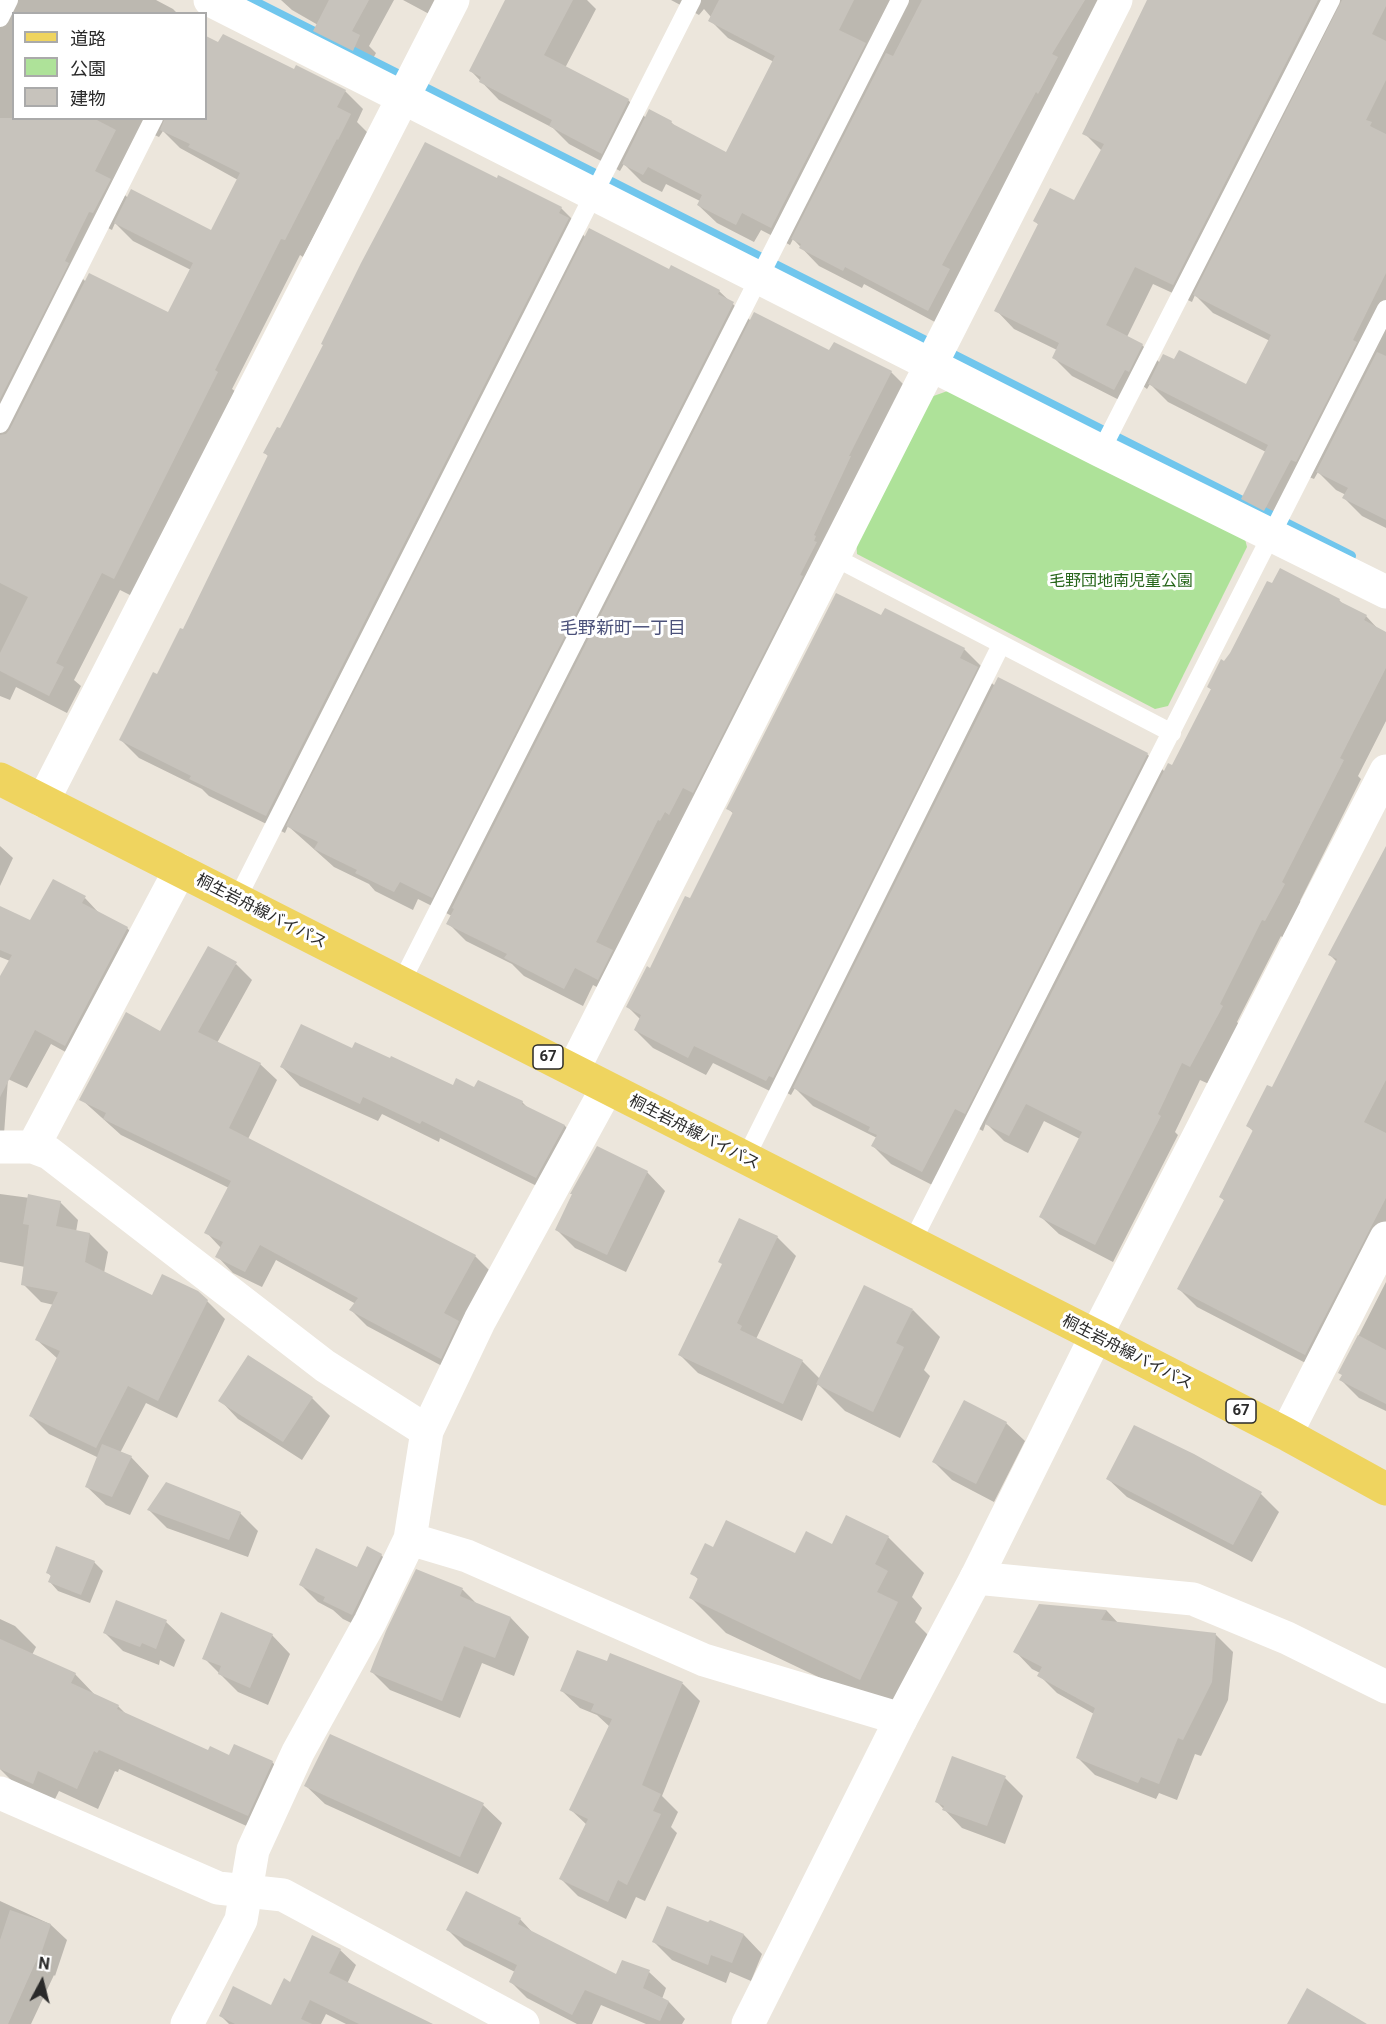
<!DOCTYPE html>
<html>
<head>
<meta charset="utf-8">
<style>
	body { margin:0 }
	#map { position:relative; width:1386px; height:2024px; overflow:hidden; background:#ece6dc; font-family:Roboto,"Noto Sans JP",sans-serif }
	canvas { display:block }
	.legend { position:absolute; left:12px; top:12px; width:195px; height:108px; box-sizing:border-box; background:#fff; border:2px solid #aaa; margin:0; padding:8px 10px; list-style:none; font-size:18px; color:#2a2a2a }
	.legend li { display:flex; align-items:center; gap:12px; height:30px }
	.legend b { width:30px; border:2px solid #aaa }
	.north { position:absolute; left:12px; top:1952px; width:60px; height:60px; -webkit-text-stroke:4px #fff; paint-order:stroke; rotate:7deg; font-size:16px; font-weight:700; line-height:24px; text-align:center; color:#2a2a2a }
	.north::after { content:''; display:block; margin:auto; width:21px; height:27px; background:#2a2a2a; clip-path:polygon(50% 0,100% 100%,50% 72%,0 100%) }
</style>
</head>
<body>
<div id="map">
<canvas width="1386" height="2024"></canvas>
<ul class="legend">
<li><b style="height:8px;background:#efd45f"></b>道路</li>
<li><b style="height:16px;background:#aee299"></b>公園</li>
<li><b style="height:16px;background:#c7c3bc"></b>建物</li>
</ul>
<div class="north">N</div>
</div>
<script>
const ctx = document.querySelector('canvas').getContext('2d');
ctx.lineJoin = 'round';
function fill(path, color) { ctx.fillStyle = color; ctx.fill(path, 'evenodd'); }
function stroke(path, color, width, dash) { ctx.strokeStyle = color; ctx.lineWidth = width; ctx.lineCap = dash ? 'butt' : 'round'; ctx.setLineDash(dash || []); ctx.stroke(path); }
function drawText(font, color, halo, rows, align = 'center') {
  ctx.font = font + ' Roboto,"Noto Sans JP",sans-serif'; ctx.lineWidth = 6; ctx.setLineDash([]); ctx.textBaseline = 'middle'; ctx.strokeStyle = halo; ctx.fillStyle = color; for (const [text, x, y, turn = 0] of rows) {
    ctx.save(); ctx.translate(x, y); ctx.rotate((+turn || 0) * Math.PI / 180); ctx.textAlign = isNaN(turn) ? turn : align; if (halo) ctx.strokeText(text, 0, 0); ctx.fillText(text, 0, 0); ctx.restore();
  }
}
const green = new Path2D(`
	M953,389L1244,535L1247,547L1168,706L1155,709L857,554L856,538L928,398Z`);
const shadow = new Path2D(`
	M0,0H156L173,9L178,14H14V118H206V38L219,44L345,91L363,109L357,122L368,133L303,257L300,255L232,389L235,391L132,596L120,590L74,680L81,686L67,713L16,687L10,700L0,696ZM143,130L159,137L163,131L180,148L238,180L212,232L128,198L115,185ZM115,223L133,241L191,270L169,314L86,282L82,278L108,228L112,230Z
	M281,0H394L369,46L376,53L369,66L331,47L315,31L318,25L292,10Z
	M403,0H439L431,15Z
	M507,0H587L596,9L565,68L628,100L646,118L671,122L676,127L726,154L774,62L728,38L710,20L711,17L704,9L699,15L671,0H1110L946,328L864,284L862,288L819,266L793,239L790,245L761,230L754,242L717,223L698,205L700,201L666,184L662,192L642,182L624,164L620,171L569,144L553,128L499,100L471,71Z
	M1149,0H1386V528L1362,516L1344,498L1346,495L1336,490L1318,472L1314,479L1309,477L1282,528L1261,517L1243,499L1266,452L1168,402L1150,384L1147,389L1143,386L1133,407L1072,376L1054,358L1057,350L1014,329L996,310L1039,225L1035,221L1075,202L1102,151L1084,133ZM1153,284L1192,302L1195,295L1213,313L1270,341L1247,386L1160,363L1142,345L1127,337Z
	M497,180L561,208L579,226L578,229L586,238L719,291L751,321L830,352L891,372L909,390L616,997L593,985L583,1006L524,976L512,964L466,941L448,923L452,916L418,899L413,910L375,891L369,884L334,867L288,826L285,833L209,796L202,789L139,758L121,740L184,631L269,457L265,453L281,430Z
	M1339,600L1345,606L1366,616L1379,630L1386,633V721L1358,776L1361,779L1300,901L1302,903L1283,938L1281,936L1237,1022L1240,1025L1209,1084L1200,1080L1175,1132L1178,1135L1113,1262L1059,1234L1041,1217L1080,1139L1044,1121L1028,1153L1004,1141L986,1123L983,1131L973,1126L940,1189L891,1164L873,1146L877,1138L813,1106L795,1088L791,1095L787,1093L784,1098L713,1063L706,1075L653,1048L635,1030L641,1020L628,1007L691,900L734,814L728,809L882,617L964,649L982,667L980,672L995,686L1147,754L1165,772L1173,767L1212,690L1208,687L1225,663Z
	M0,846L13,858L0,886Z
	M1386,849V1249L1323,1372L1197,1307L1179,1289L1225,1201L1221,1197L1254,1132L1248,1126L1272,1089L1337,962L1330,955Z
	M85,898L99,913L127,928L142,943L80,1060L51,1044L27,1088L8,1079L3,1148L0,1149V983L10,961L0,957V908L31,922Z
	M236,964L252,980L217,1043L260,1064L277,1080L248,1139L475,1256L491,1272L457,1374L367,1326L351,1310L356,1304L276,1260L262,1287L233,1273L217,1256L221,1248L206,1232L229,1188L121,1135L81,1099L160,1033Z
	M353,1050L453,1087L475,1089L522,1102L530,1110L565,1126L583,1145L555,1195L440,1138L439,1142L382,1114L378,1121L300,1086L282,1067Z
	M647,1172L665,1191L626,1272L575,1248L557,1230Z
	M0,1194L60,1202L78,1220L76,1232L90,1234L108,1252L104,1273L153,1297L207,1301L225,1319L177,1418L146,1403L120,1453L131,1457L149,1476L130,1515L106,1505L87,1487L99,1458L49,1434L31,1416L58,1359L37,1340L54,1305L41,1302L23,1284L25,1267L0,1262Z
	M777,1237L796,1256L756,1339L802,1361L820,1379L913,1310L940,1337L924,1370L930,1376L900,1438L845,1411L818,1384L802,1421L698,1373L680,1355Z
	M1386,1282V1411L1359,1398L1341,1380L1343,1376L1340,1372Z
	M312,1398L330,1416L302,1460L238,1419L220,1400Z
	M1006,1423L1025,1441L994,1502L952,1480L934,1462Z
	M1108,1479L1261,1494L1279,1512L1252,1562L1127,1497Z
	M149,1510L240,1513L258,1531L248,1557L167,1528Z
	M888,1537L924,1573L912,1597L922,1608L915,1622L932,1639L896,1714L726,1633L690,1597L699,1580L692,1573L714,1549L796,1555L833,1546Z
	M381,1555L399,1573L370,1632L343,1619L333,1610L318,1602L301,1585L357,1569Z
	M94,1562L103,1571L90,1603L58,1591L50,1582L52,1577L47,1572Z
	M417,1571L463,1590L478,1605L511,1618L529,1637L514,1676L482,1663L460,1718L390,1690L372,1672Z
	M116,1602L166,1622L185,1640L174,1667L160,1660L159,1665L123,1651L105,1633Z
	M1040,1606L1107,1611L1119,1624L1216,1635L1233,1652L1228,1700L1201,1756L1195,1754L1177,1800L1159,1793L1156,1799L1095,1775L1077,1757L1094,1714L1057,1693L1039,1675L1040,1673L1032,1669L1015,1651Z
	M0,1619L15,1626L36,1647L32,1655L75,1674L95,1695L118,1706L126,1714L209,1752L272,1762L293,1783L269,1836L119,1769L118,1772L115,1771L98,1809L59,1791L53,1803L18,1787L0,1769Z
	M272,1635L290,1654L268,1705L238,1692L204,1658Z
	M611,1655L683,1684L700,1701L662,1796L678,1812L671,1827L677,1833L645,1901L636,1897L626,1919L578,1896L561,1879L587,1825L571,1810L610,1727L597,1715L580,1708L562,1691L608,1663Z
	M330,1736L483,1805L502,1823L478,1874L325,1804L306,1786Z
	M1005,1778L1023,1796L1005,1844L962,1828L937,1802Z
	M0,1901L50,1924L67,1940L55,1976L54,1975L31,2024H0Z
	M520,1919L534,1934L617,1976L623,1962L649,1972L666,1988L662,1999L669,2002L685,2019L682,2024H646L601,2005L592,2024H577L527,1998L511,1982L515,1972L464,1946L448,1930Z
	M710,1922L744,1935L762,1954L751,1981L730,1972L726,1983L672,1960L654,1942L709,1924Z
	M340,1950L356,1965L347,1984L430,2024H346L326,2014L321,2024H229L221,2016L272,2007L291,1984Z`);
const stream = new Path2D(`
	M251,0L1351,556`);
const building = new Path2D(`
	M329,0H369L352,31L360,35L353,51L313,31Z
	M505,0H573L544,55L629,99L602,154L549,126L552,120L479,82L481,77L469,71Z
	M719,0H854L839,30L866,43L771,228L742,213L736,225L697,205L702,195L648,167L643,175L622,164L649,109L672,121L671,123L726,152L775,56L708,21Z
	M922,0H1085L1052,54L1058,57L1038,94L1036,92L942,265L950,269L928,311L845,267L843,271L799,248L801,244L791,239L886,53L893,56Z
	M1147,0H1318L1173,285L1135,267L1106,325L1143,344L1129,372L1125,370L1114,390L1052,358L1059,343L994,311L1038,224L1033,221L1050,188L1074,200L1104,144L1082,134Z
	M1342,0H1386V6L1372,34L1386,41V80L1366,120L1372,122L1370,126L1386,134V273L1353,340L1357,342L1296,462L1291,460L1264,511L1241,499L1268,445L1148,384L1163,354L1174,359L1179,350L1246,384L1271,335L1193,295Z
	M223,34L294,69L296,65L346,90L337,107L351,114L338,140L337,139L285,240L281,239L215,370L218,372L114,579L102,573L56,663L64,667L49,696L0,671V653L28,597L0,583V435L6,434L10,429L89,273L168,312L193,263L114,223L131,189L211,230L240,173L188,147L190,144L160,130L165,118H206V36L218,42Z
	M0,118H93L116,130L95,171L111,179L93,213L89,212L65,261L69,263L0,399Z
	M425,142L497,178L498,175L562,207L559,213L569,218L266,816L189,779L191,776L119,740L153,672L157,674L180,628L183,629L268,455L263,453L277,427L280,428L323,345L321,344L361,263Z
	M589,228L669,269L671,265L720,290L718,294L734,302L432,898L400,882L394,892L355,873L357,870L314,849L318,842L286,826Z
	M754,312L829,350L834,342L892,371L849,456H851L814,535L816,536L814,541L817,542L800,575L803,576L693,793L683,788L669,815L665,812L660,821L658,820L596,942L613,950L598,980L575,968L564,989L504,958L507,954L446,924L454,909L452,908Z
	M1377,352L1386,356V520L1342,498L1348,488L1316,472Z
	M1280,568L1340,599L1339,601L1367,615L1364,620L1386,632V668L1340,758L1344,760L1282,882L1285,884L1265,921L1262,920L1220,1004L1223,1006L1190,1067L1182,1063L1158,1114L1161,1116L1095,1245L1039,1217L1082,1132L1026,1104L1009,1136L985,1124L1168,763L1172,765L1211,689L1207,687L1221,659L1224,661L1230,653L1267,581L1272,583Z
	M836,593L881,615L885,608L965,648L960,658L978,667L773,1078L769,1076L766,1081L694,1046L688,1058L634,1030L641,1015L626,1007L647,966L650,968L685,896L690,898L733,812L726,809Z
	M998,677L1148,753L965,1114L955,1109L922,1172L871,1146L877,1135L868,1131L870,1127L793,1088Z
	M1386,846V1080L1364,1122L1386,1133V1198L1305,1355L1177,1289L1224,1200L1219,1197L1253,1130L1246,1126L1267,1085L1272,1087L1337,959L1328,955Z
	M53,879L86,896L82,903L128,927L65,1046L35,1030L0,1097V976L12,955L0,950V906L30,920Z
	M208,946L237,962L198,1032L261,1063L229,1128L476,1255L444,1313L459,1321L441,1359L349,1310L358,1298L260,1245L245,1272L215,1257L223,1242L204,1233L231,1181L103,1119L106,1113L79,1100L126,1012L160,1031Z
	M301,1024L352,1048L355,1042L390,1058L391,1056L453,1085L456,1078L474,1087L478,1080L523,1101L522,1104L565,1125L536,1178L422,1121L420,1124L363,1097L360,1104L280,1067Z
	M597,1146L648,1171L607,1255L555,1230L572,1194H570Z
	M28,1194L61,1201L56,1226L90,1233L85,1262L152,1295L162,1274L198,1291L208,1300L158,1401L128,1386L96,1448L29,1416L60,1351L35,1340L58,1292L21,1285L29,1225L23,1224Z
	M739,1218L778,1236L737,1323L742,1326L740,1330L803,1360L783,1404L678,1355L722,1264L718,1262Z
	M864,1285L913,1309L896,1343L904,1347L873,1412L816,1384Z
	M1358,1335L1386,1350V1404L1339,1380L1342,1375L1338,1373Z
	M248,1355L313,1397L283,1442L218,1401Z
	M964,1400L1007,1422L976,1484L932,1462Z
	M1134,1425L1194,1454L1262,1492L1233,1545L1106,1479Z
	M102,1444L132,1456L112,1497L85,1487Z
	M166,1482L241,1512L229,1540L147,1510Z
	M846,1515L889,1536L875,1564L888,1571L877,1592L898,1602L860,1680L689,1598L698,1578L690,1574L705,1543L713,1547L726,1520L795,1553L806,1531L832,1544Z
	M56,1546L95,1561L81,1595L48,1582L51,1575L46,1573Z
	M367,1546L382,1554L352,1615L323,1601L325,1597L299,1585L316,1548L357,1567Z
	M416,1569L463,1588L460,1596L511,1617L495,1658L464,1646L442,1701L370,1672L386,1631Z
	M116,1600L167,1620L156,1649L142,1643L140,1647L103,1633Z
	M1039,1604L1107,1610L1101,1620L1216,1633L1212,1682L1183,1740L1178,1738L1159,1784L1141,1777L1138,1783L1076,1758L1095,1708L1037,1676L1042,1667L1013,1652Z
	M221,1612L273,1634L250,1688L218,1674L221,1666L202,1659Z
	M0,1639L76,1673L71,1683L119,1705L117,1709L208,1750L210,1746L229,1755L234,1744L273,1761L248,1816L99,1750L97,1753L94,1751L77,1789L38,1771L33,1784L0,1769Z
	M577,1650L607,1661L610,1653L683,1682L642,1785L661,1794L653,1811L661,1814L627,1885L618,1880L608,1902L559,1879L588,1819L569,1810L612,1719L591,1711L594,1704L560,1691Z
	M330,1734L484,1803L460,1857L304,1786Z
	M952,1756L1006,1776L987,1826L942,1810L944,1806L935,1802Z
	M466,1891L521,1918L518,1924L616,1974L622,1960L650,1970L643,1988L669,2001L660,2021L585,1990L572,2015L509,1982L517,1965L446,1930Z
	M667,1906L708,1922L710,1920L744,1934L732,1963L711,1955L708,1965L652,1942Z
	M10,1910L51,1924L39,1960L37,1959L8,2024H0V1940Z
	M312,1935L341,1949L329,1973L433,2024H359L310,2000L301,2019L312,2024H235L219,2016L233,1986L271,2005L284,1978L290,1982Z
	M1307,1988L1367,2024H1287Z`);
const lane = new Path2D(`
	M0,18L9,0
	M0,424L154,118
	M1101,451L1331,0
	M834,557L1172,733
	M237,899L692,0
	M401,983L900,0
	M745,1159L1001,645
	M911,1244L1386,309`);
const street = new Path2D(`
	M210,0L1101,451L1386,592
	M573,1070L1116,0
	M0,1147H33L49,1153L325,1366L427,1431
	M33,1147L180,870
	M1286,1434L1386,1238
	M410,1539L467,1556L704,1660L901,1719
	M976,1578L1193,1599L1287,1638L1386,1687
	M0,1793L218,1888L283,1895L523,2024
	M187,2024L241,1920L253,1850L298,1752L370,1622L410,1539L427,1431L480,1320L607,1088`);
const secondary = new Path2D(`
	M43,801L453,0
	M748,2024L901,1719L976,1578L1096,1336L1386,771`);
const primary = new Path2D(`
	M0,779L1096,1336L1286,1434L1386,1489`);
const shields = [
	[548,1057,30],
	[1241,1411,30]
];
const shieldNames = [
	["67",548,1057],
	["67",1241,1411]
];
const parkNames = [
	["毛野団地南児童公園",1121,582]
];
const streetNames = [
	["桐生岩舟線バイパス",261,912,27],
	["桐生岩舟線バイパス",694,1133,27],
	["桐生岩舟線バイパス",1127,1353,27]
];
const neighbourhoodNames = [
	["毛野新町一丁目",623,629]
];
fill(green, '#aee299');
fill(shadow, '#0003');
stroke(stream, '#70c6ed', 10);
fill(building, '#c7c3bc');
stroke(lane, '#fff', 18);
stroke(street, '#fff', 33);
stroke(secondary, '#fff', 33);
stroke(primary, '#efd45f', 33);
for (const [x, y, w] of shields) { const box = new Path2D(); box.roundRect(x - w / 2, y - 12, w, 24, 4.5); ctx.fillStyle = '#fff'; ctx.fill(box); stroke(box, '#2a2a2a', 1.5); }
drawText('bold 15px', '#2a2a2a', null, shieldNames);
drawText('16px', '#27661b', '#fff', parkNames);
drawText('16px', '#2a2a2a', '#fff', streetNames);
drawText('18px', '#4b517a', '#fff', neighbourhoodNames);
</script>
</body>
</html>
